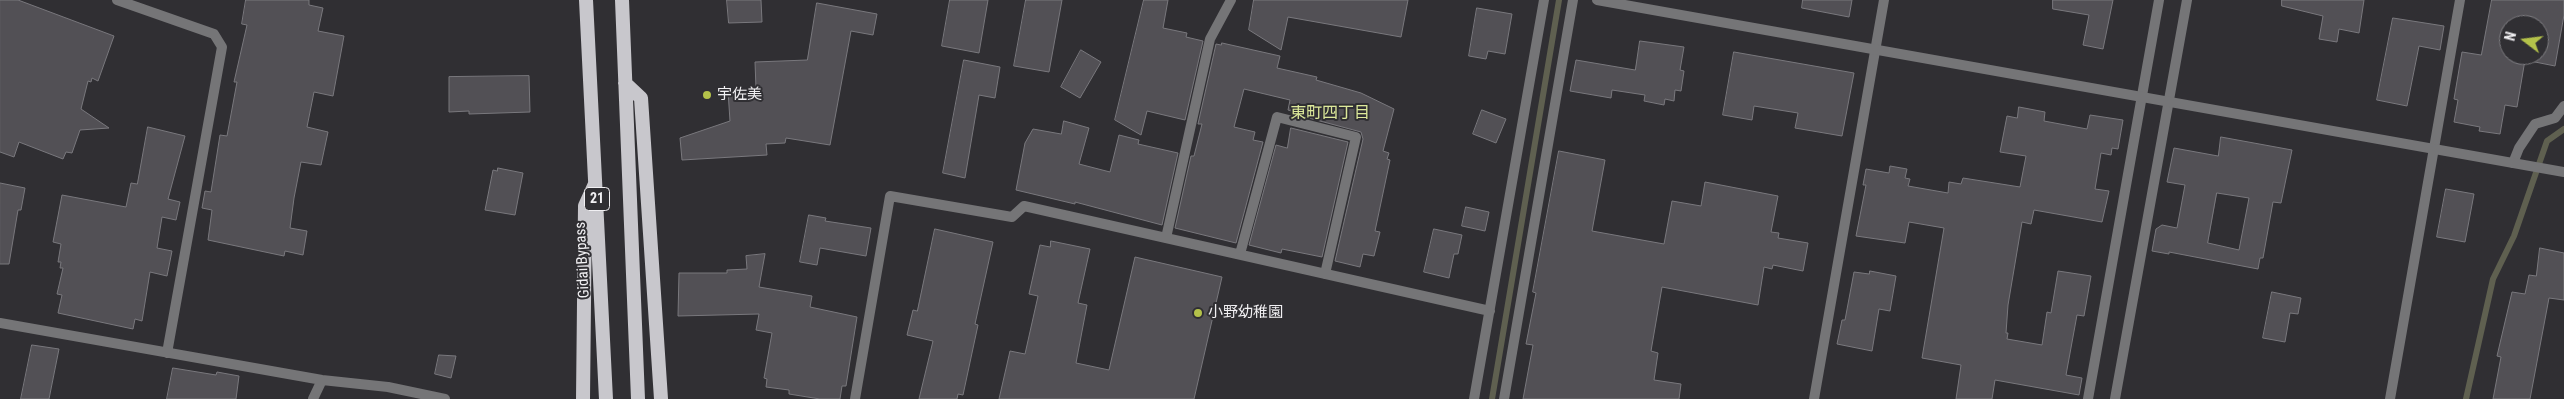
<!DOCTYPE html>
<html>
<head>
<meta charset="utf-8">
<style>
	body { margin:0 }
	#map { position:relative; width:2564px; height:399px; overflow:hidden; background:#302f33; font-family:"Roboto Condensed",sans-serif }
	canvas { display:block }
	.north { position:absolute; left:2499px; top:15px; width:50px; height:50px; box-sizing:border-box; background:#302f33; border:1px solid #7d7c80; border-radius:50%; rotate:285deg; font-size:14px; font-weight:700; line-height:20px; text-align:center; color:#f1f0f3 }
	.north::after { content:''; display:block; margin:auto; width:18px; height:22px; background:#b4c24a; clip-path:polygon(50% 0,100% 100%,50% 72%,0 100%) }
</style>
</head>
<body>
<div id="map">
<canvas width="2564" height="399"></canvas>
<div class="north">N</div>
</div>
<script>
const ctx = document.querySelector('canvas').getContext('2d');
ctx.lineJoin = 'round';
function stroke(path, color, width, dash) { ctx.strokeStyle = color; ctx.lineWidth = width; ctx.lineCap = dash ? 'butt' : 'round'; ctx.setLineDash(dash || []); ctx.stroke(path); }
function fill(path, color) { ctx.fillStyle = color; ctx.fill(path, 'evenodd'); }
function drawText(font, color, halo, rows, align = 'center') {
  ctx.font = font + ' "Roboto Condensed","Noto Sans JP",sans-serif'; ctx.lineWidth = 4; ctx.setLineDash([]); ctx.textBaseline = 'middle'; ctx.strokeStyle = halo; ctx.fillStyle = color; for (const [text, x, y, turn = 0] of rows) {
    ctx.save(); ctx.translate(x, y); ctx.rotate((+turn || 0) * Math.PI / 180); ctx.textAlign = isNaN(turn) ? turn : align; if (halo) ctx.strokeText(text, 0, 0); ctx.fillText(text, 0, 0); ctx.restore();
  }
}
const stream = new Path2D(`
	M1492,399L1559,0
	M2466,399L2493,279L2514,236L2547,141L2564,129`);
const building = new Path2D(`
	M0,0H18L114,36L98,81L92,78L91,82L88,81L81,109L109,128L80,130L72,153L66,152L63,159L19,142L14,157L0,152Z
	M246,0H309V5L323,8L318,31L344,36L333,96L314,92L307,127L328,132L321,165L301,162L294,198L290,228L307,231L303,255L285,251L284,256L208,240L212,210L202,208L205,191L211,192L220,135L227,136L237,82H234L247,25L242,24Z
	M727,0H761L762,22L729,23Z
	M950,0H988L979,53L942,46Z
	M1026,0H1062L1049,72L1014,66Z
	M1144,0H1168L1163,28L1187,33L1186,37L1203,41L1185,120L1147,111L1141,135L1115,120Z
	M1254,0H1408L1401,37L1288,17L1281,50L1249,30Z
	M1803,0H1852L1849,17L1802,8Z
	M2053,0H2113L2103,49L2083,45L2089,15L2053,9Z
	M2282,0H2364L2359,33L2339,29L2337,42L2319,39L2323,16L2282,6Z
	M2492,0H2564V15L2555,66L2525,60L2517,107L2505,105L2500,134L2479,131L2480,127L2454,122L2458,100L2454,99L2462,52L2481,55ZM2509,25H2539V55H2509Z
	M817,3L877,14L873,35L851,31L830,145L786,138L785,143L766,144L767,155L682,160L680,138L730,121L728,91L756,88L755,62L807,60Z
	M1477,8L1512,14L1505,54L1488,51L1486,59L1469,56Z
	M2393,18L2444,26L2440,50L2419,46L2407,106L2377,100Z
	M1640,41L1684,47L1680,70L1684,71L1681,91L1675,90L1674,101L1665,99L1664,105L1644,101L1645,95L1612,90L1611,98L1570,91L1576,60L1635,70Z
	M1222,43L1280,56L1277,68L1317,77L1316,80L1361,93L1394,109L1383,151L1389,153L1387,159L1390,160L1375,231L1380,232L1374,256L1363,254L1360,267L1335,261L1363,139L1361,132L1294,114L1295,112L1288,110L1290,100L1244,89L1234,127L1255,132L1253,140L1263,142L1236,243L1175,228L1191,156H1194L1202,124H1198L1216,44L1221,45Z
	M1081,50L1101,62L1080,98L1061,87Z
	M1734,52L1854,73L1842,136L1795,128L1798,113L1754,106L1752,120L1723,115Z
	M964,60L1000,67L995,98L979,95L965,178L943,173Z
	M529,76L530,112L469,114V111L449,112V77Z
	M2019,107L2045,112L2044,121L2087,129L2090,115L2123,120L2118,149L2112,148L2111,155L2101,153L2095,189L2109,191L2102,222L2034,210L2031,224L2022,222L2008,305L2006,333H2008L2007,339L2042,345L2047,312L2051,313L2058,271L2091,276L2084,316L2077,315L2066,375L2082,378L2079,395L1995,380L1992,399H1956L1961,365L1922,358L1944,228L1909,222L1905,243L1856,236L1866,185H1863L1866,169L1889,173L1890,166L1907,169L1905,178L1910,179L1908,186L1948,193L1949,182L1961,184L1963,178L2020,187L2026,156L2000,152L2007,116L2017,118Z
	M1482,110L1506,119L1496,143L1473,134Z
	M1064,121L1089,128L1079,164L1110,172L1119,135L1139,140L1138,144L1178,153L1162,225L1075,202V204L1016,190L1025,143L1033,129L1061,134Z
	M148,127L185,136L168,199L180,202L176,220L162,217L157,248L172,251L167,276L150,272L142,321L135,319L133,329L58,313L62,295L57,294L63,268H60L61,262H58L61,244L53,242L62,195L126,207L131,183L137,184Z
	M1291,128L1348,142L1322,257L1282,249L1281,253L1249,245L1276,145L1287,148Z
	M2221,137L2292,150L2281,203L2273,202L2263,258H2260L2258,269L2169,252V254L2152,251L2156,229L2162,225L2177,228L2185,185L2167,182L2174,148L2218,156ZM2217,193L2249,198L2239,250L2208,243Z
	M1559,151L1605,160L1592,231L1664,244L1672,201L1701,206L1705,182L1778,196L1771,232L1779,233L1778,238L1808,243L1803,271L1773,265L1772,269L1764,267L1758,305L1662,287L1651,351L1658,353L1654,380L1681,384L1679,399H1523L1533,345L1526,344L1536,293L1533,292Z
	M498,168L523,173L515,215L485,210L493,170L497,171Z
	M0,183L25,188L21,210H18L9,264H0Z
	M2446,189L2474,194L2465,242L2437,237Z
	M1466,207L1489,212L1485,231L1462,226Z
	M809,215L826,218L825,221L871,228L866,256L820,248L817,265L800,262Z
	M935,229L993,242L975,324L978,325L963,395L958,394L957,399H919L933,341L907,335L913,310L917,311Z
	M1434,229L1462,235L1458,254H1454L1449,278L1424,272Z
	M1051,241L1090,249L1078,303L1087,305L1076,363L1109,370L1135,257L1222,277L1194,399H999L1010,351L1025,354L1038,296L1029,294L1040,245L1050,247Z
	M2540,248L2564,253V300L2549,298L2530,399H2493L2501,357L2497,356L2512,292L2525,294L2529,275L2536,276Z
	M765,254L759,287L812,296L810,307L857,317L846,386H842L840,399H820L789,394V390L766,387L767,379L764,378L772,333L756,330L759,314L678,316L679,273H727V270L747,269L746,256Z
	M1870,271L1896,276L1890,311L1879,309L1872,351L1837,344L1842,320H1845L1854,272L1869,274Z
	M2272,292L2301,298L2298,314L2290,313L2285,342L2263,338Z
	M32,345L59,349L49,399H21Z
	M439,355L456,356L451,378L435,374Z
	M173,368L216,375L217,372L239,376L236,399H167Z`);
const minor = new Path2D(`
	M117,0L214,34L222,47L167,353
	M2513,163L2519,148L2535,124L2555,118L2564,106
	M1166,238L1210,39L1231,0
	M1240,254L1277,117L1356,137L1325,274
	M0,323L322,380L388,387L445,399
	M313,399L322,380
	M855,399L890,196L1012,217L1024,206L1490,311
	M1474,399L1544,0
	M1504,399L1573,0
	M1814,399L1884,0
	M2088,399L2159,0
	M2115,399L2187,0
	M2390,399L2460,0`);
const tertiary = new Path2D(`
	M1597,0L2564,172`);
const trunk = new Path2D(`
	M586,0L606,399
	M622,0L638,399
	M625,83L641,98L661,399
	M583,399L585,206L595,184`);
const markers = [
	[707,95,5,"#b4c24a"],
	[1198,313,5,"#b4c24a"]
];
const shields = [
	[597,199,25]
];
const shieldNames = [
	["21",597,199]
];
const poiNames = [
	["宇佐美",717,95],
	["小野幼稚園",1208,313]
];
const streetNames = [
	["Gidai Bypass",583,260,-93]
];
const neighbourhoodNames = [
	["東町四丁目",1330,114]
];
stroke(stream, '#5f6050', 6);
fill(building, '#525055');
stroke(building, '#79787d', 1);
stroke(minor, '#757577', 10);
stroke(tertiary, '#757577', 10);
stroke(trunk, '#c8c7cc', 14);
for (const [x, y, r, color] of markers) { const dot = new Path2D(); dot.arc(x, y, r, 0, 2 * Math.PI); ctx.fillStyle = color; ctx.fill(dot); stroke(dot, '#302f33', 2); }
for (const [x, y, w] of shields) { const box = new Path2D(); box.roundRect(x - w / 2, y - 11.5, w, 23, 4); ctx.fillStyle = '#302f33'; ctx.fill(box); stroke(box, '#f1f0f3', 1); }
drawText('bold 14px', '#f1f0f3', null, shieldNames);
drawText('15px', '#f1f0f3', '#302f33', poiNames, 'left');
drawText('15px', '#f1f0f3', '#302f33', streetNames);
drawText('16px', '#dce89a', '#302f33', neighbourhoodNames);
</script>
</body>
</html>
